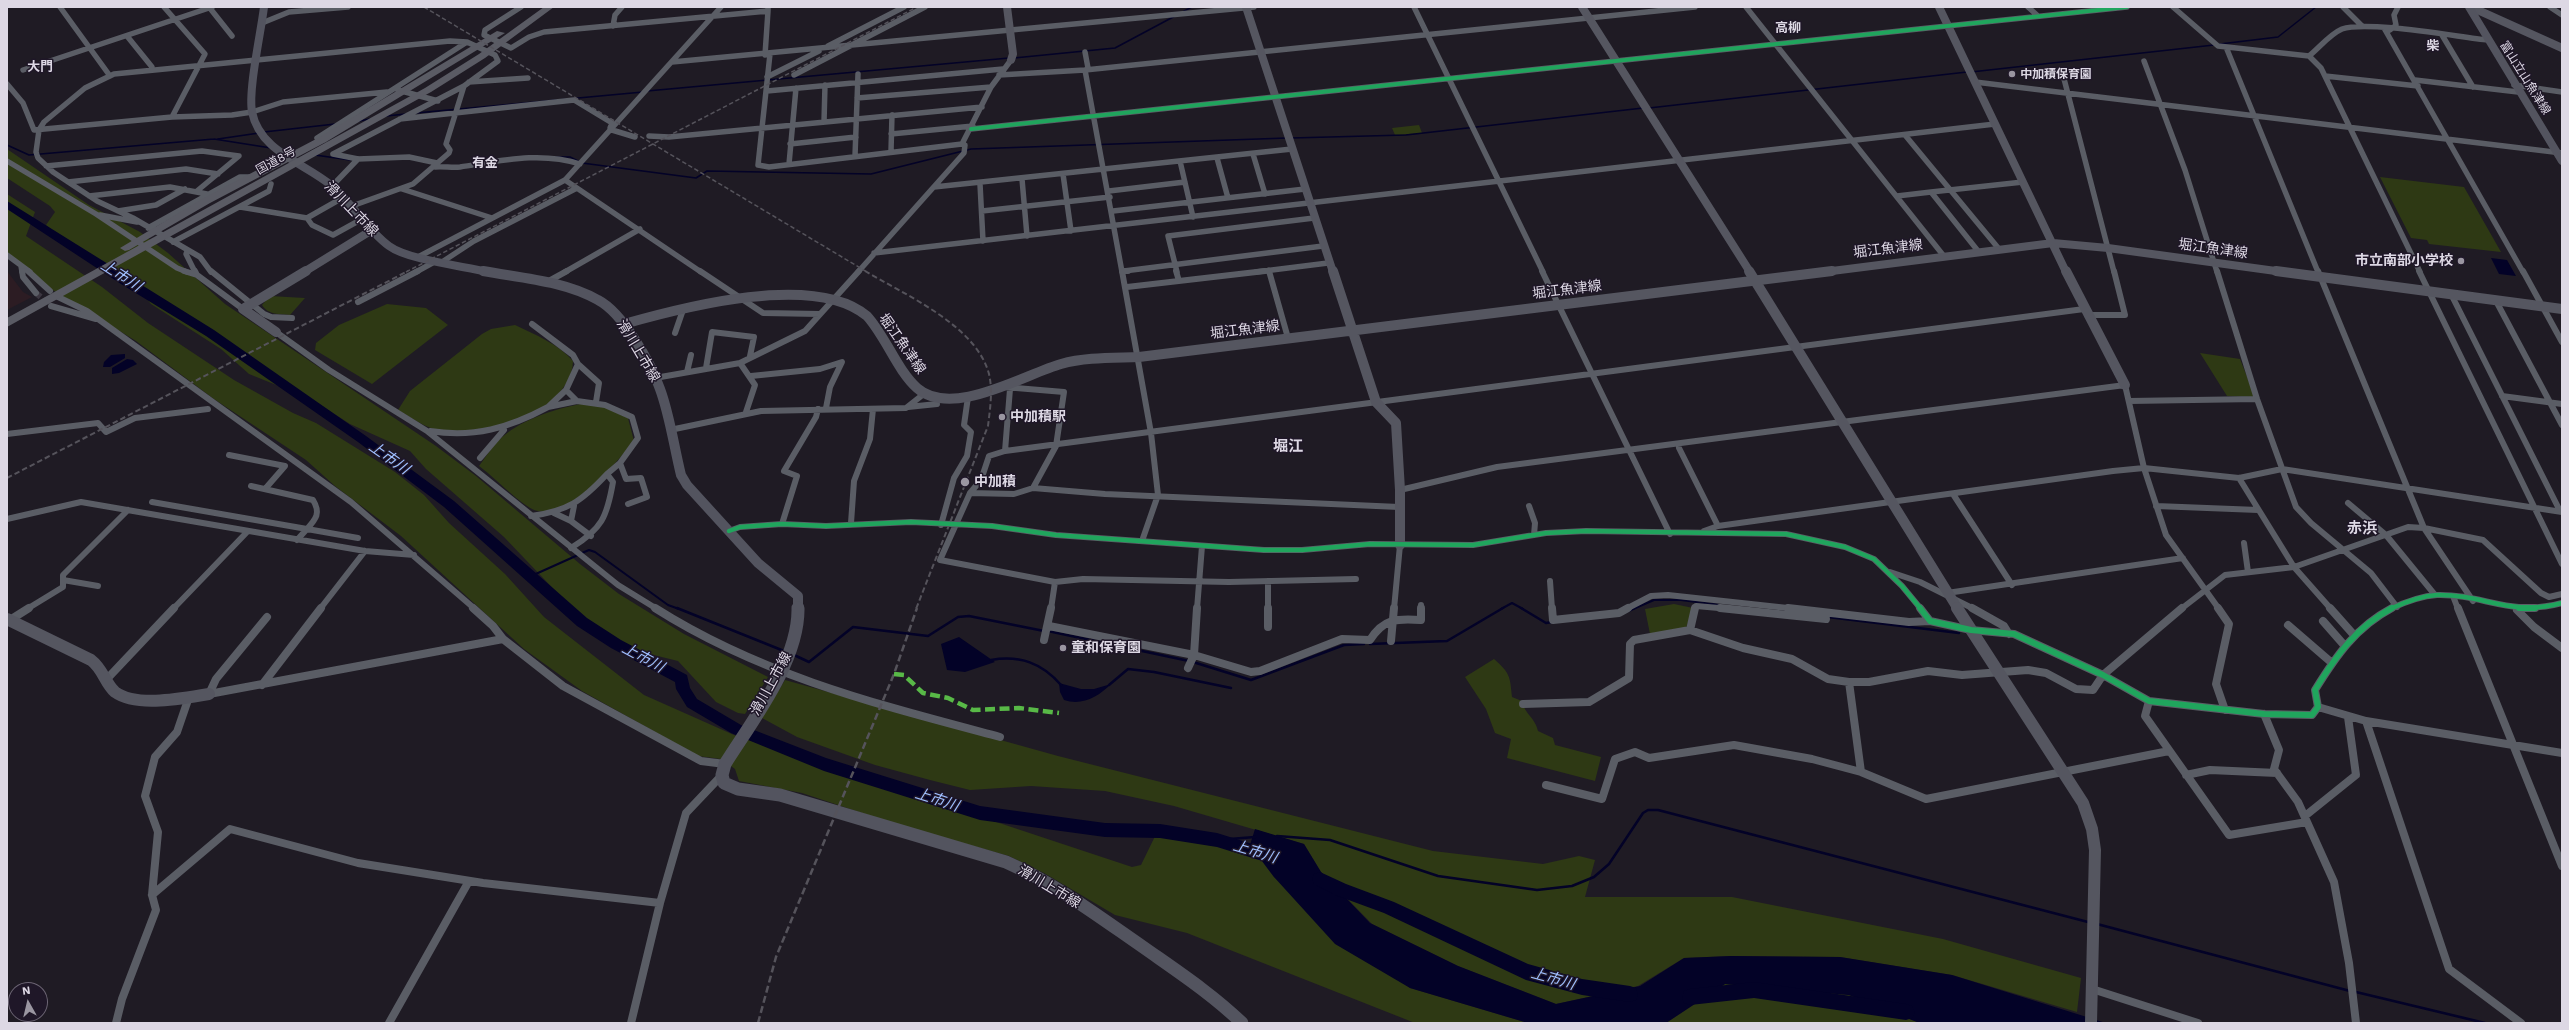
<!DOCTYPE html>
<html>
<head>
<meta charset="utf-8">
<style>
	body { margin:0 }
	#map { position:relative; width:2569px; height:1030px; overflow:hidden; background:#1f1b24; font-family:"Work Sans",sans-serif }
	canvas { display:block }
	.frame { position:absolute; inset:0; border:8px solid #ddd8e4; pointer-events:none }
	.north { position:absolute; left:8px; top:982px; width:40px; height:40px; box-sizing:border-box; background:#1f1728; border:1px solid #6b6473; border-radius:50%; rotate:352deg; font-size:11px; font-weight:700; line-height:16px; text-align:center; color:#ddd8e4 }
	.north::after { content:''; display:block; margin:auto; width:14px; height:18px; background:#9a96a1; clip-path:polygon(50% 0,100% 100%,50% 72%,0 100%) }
</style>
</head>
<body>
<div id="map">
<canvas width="2569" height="1030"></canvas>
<div class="frame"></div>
<div class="north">N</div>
</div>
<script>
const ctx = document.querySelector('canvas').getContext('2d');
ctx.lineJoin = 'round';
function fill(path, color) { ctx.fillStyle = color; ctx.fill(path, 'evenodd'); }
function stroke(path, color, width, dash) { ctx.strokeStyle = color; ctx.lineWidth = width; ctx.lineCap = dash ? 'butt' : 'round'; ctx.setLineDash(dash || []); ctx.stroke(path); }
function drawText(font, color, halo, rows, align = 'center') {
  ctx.font = font + ' "Work Sans","Noto Sans JP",sans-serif'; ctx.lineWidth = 3; ctx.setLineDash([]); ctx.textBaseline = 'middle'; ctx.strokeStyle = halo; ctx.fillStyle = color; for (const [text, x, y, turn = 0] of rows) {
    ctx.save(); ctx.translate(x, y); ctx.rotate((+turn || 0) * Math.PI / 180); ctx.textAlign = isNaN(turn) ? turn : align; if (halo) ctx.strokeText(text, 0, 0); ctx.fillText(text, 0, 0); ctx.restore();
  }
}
const industrial = new Path2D(`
	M7,271L23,292L32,297L7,310Z`);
const green = new Path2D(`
	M1419,125L1422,133L1395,135L1392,128Z
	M7,149L89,205L140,232L168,253L225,304L436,446L476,476L580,564L619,594L684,634L768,677L745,714L738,713L716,702L678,661L605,643L504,537L426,469L410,451L350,424L311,399L249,374L221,349L151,304L126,275L87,259L46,225L55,212L50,206L7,178Z
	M2380,177L2464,187L2501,252L2429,244L2427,240L2411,238Z
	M7,194L35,212L26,236L102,287L148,323L234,380L293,413L316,423L395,472L424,495L449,523L505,574L544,617L644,695L734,735L1132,867L1141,865L1160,826L1250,845L1274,877L1410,988L1528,1023H1415L1187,933L1115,915L1044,873L1009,856L901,826L802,793L739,781L735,769L721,759L698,756L582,691L524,649L401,536L335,486L306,460L214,399L136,341L46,286L7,252Z
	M270,296L305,298L290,315C280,314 268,315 262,305Z
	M387,304L426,308L448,325L372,384L315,350L316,343L339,325Z
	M515,325C536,335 558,344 573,361C573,392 533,418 507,426C494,431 465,433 452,433C432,432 415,420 398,410L410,391L482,334L491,329Z
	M2200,353L2240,359L2255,397L2227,396Z
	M580,404L602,406L628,418L634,441C616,463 565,525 532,509C517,501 494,477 479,466C485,458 491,448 498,441C519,420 552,410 580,404Z
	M1674,604L1693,608L1686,628L1650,634L1645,609Z
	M1494,659C1510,673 1510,676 1512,697L1522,701C1525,715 1535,717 1538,731L1553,738L1555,745L1601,757L1595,781L1507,758L1511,739L1495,733L1486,709L1465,677Z
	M785,680L1058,756L1433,851L1543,864L1579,856L1595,860L1585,897H1732L1943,939L2081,978L2077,1012L1952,975L1840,957L1731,956L1684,958L1638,986L1556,1004L1458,966L1372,924L1321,872L1304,844L1174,806L1105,791L1031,786L970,790L930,780L875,765L797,737L762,718Z
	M1725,984L1849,995L1917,1022L1950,1023H1666Z`);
const water = new Path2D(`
	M2491,258L2507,260L2516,276L2499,274Z
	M125,354V358L110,367H103L104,362L111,355Z
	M127,359L133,360L137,364L119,373L112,374V368Z
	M959,637L995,662L965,672L947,670L941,644Z
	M1059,683L1081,689H1094L1111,684C1098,697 1082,706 1064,700L1060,692Z
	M1255,829L1304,844L1321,872L1370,923L1458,966L1556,1004L1640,986L1684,958L1731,956L1840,957L1952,975L2106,1023L1917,1022L1849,995L1725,984L1666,1023H1528L1410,988L1335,944L1274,877L1250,845Z`);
const streamFar2 = new Path2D(`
	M1184,11L1192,7
	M2220,44L2278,37L2316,7
	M1014,58L1115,48L1175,16
	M1971,72L2214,45
	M647,91L1009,58
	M1649,108L1967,72
	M416,113L643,92
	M386,116L406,114
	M359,121L370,119
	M264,132L335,124
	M1291,138L1406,135L1643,108
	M214,139L271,148
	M218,139L259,133
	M7,145L29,155L214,139
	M283,150L295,152
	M315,155L350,160
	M555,157H570L578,161
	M582,163L696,178L707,171L871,174L971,149L1287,138`);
const streamFar1 = new Path2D(`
	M582,553L589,550L595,552L668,605L679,609
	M529,577L578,555
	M1501,609L1512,603L1523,609
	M1633,609L1654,600H1681L1720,605`);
const stream = new Path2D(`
	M677,608L784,651
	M1521,608L1546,623L1552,622
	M1629,611L1635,608
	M1828,617L1959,633
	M1048,631L1189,661
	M1370,644L1447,641L1503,608
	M794,655L809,662L853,627L928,636L958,617L969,616L1044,631
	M991,660C1020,655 1042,663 1061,685
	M1193,662L1251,680L1344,645L1364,644
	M1109,685L1128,669L1154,672L1231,688
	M1277,836L1330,840L1438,876L1537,890L1572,886L1594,877L1609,864L1643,813L1648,810H1658L2088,922
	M1217,840L1255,837
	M2097,924L2350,991
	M2356,992L2485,1023`);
const river = new Path2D(`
	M7,201L214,330L366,436L454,501L587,618L621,640L687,675L690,688L697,699L741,725L826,758L980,806L1105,823L1160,824L1217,833L1278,852L1280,857L1278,862L1272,864L1217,847L1160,838L1105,837L980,820L824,771L731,733L687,707L676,689L675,682L611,648L577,626L444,507L358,442L206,336L121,284L7,209Z
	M1320,872L1346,884L1394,902L1528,964L1582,979L1630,986L1636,988L1638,994L1636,1000L1630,1002L1582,995L1526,980L1384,913L1335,895L1314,884L1312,879L1314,874Z
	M1754,982L1906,1004L1912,1006L1915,1012L1912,1018L1906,1020L1754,998L1690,1005L1684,1003L1682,997L1684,991L1690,989Z`);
const streetTunnel = new Path2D(`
	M36,293L49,304`);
const streetFar2 = new Path2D(`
	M60,7L110,76
	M164,7L205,54L172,117
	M209,7L232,36
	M521,7L485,30L484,35L511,48L529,37L544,32L768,11V7
	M1414,7L1543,272
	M1746,7L1943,255
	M2028,7L2038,16
	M2173,7L2218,46L2309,56L2321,68L2420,272
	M2343,7L2362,26
	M2550,7L2562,15
	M262,23L289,12L348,7
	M613,26L615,15L622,7
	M2384,28L2523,272
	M2390,30L2396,25L2394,15L2398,7
	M2442,35L2473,87
	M127,36L152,67L151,70
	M828,46L904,7
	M2226,47L2318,272
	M1085,52L1088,68
	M770,54L758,165L769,167L962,144L991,87L1011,60
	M765,55L768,11
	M2309,56C2319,48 2330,34 2342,29C2367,20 2458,37 2488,40
	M2144,61L2185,170L2217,272
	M672,62L1254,7
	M23,70L212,7
	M1085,70L1122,272
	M2062,71L2114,272
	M794,75L925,7
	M999,75L1085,70L1695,7
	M2325,76L2418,86
	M767,77L819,51
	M2415,80L2518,92
	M469,82L528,78
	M1975,82L2562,153
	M7,84L23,103L34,130L172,117L232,115L252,112L283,102L387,92
	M2514,85L2562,92
	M398,90L438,101
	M767,91L1003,69
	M857,98L991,87
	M400,119L574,100L612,123L610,128L612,130
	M824,122L825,85
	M971,129L2127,7
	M612,130L635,137
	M891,134L973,126
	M1905,135L1999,249
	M649,136L669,137L982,107
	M790,144L856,137
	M891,151L892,115
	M333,154L464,86
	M333,154L358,159L409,157L437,163
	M1253,154L1265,194
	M855,156L858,74
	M1217,158L1228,198
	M7,161L96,214L177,268L187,272
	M1180,161L1193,217
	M789,164L796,88
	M46,166L202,151L239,156L197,191
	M435,167C443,166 452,168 460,167C500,161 540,151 580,164
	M1063,174L1071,231
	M1022,179L1027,236
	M565,180L701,272
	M68,182L186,169L218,174
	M980,184L983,241
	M332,186L358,159
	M934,187L1292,149
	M402,189L492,218
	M1109,191L1185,182
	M1931,192L2023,182
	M89,196L170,187L207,194
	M1897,196L1931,192L1978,251
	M352,206L413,184L449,153L450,150L446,144L464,86L498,61L495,55L467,42
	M240,207L307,218L344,197
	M118,211L156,205L185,189
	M982,211L1110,197
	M1113,211L1305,189
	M100,215L137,222
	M307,218L312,225L333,235L362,219
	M148,228L240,177H251
	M173,242L269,191L271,184
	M187,251L186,254L195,272
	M874,253L1995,124
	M7,255L30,272
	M418,257L565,180L721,7
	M442,262L474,241L577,188
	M21,266L22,272
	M1269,270V272
	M1124,271L1323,246
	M211,272L200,257L133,218L97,201L53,172L38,158L36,152L39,130L44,122L85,88L114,74L450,41L467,42L317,138L322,140
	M416,272L436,261
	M565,272L640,229
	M858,272L964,153L965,145L962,144
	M1177,272L1168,236L1314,218
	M1256,272L1328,263`);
const streetFar1 = new Path2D(`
	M22,271L23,277L36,293
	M28,271L50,291
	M184,271L197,275
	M195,271L197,275L243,309
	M211,271L264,314L271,317L292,318
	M700,271L763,313L820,314
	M1122,271L1151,433L1158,495L1142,541
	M1124,271H1128
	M1176,271L1179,281
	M1269,271L1288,338
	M1542,271L1670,534
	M2217,271L2257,399L2296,507L2311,523L2371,573L2397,607
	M2419,271L2562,564
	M2523,271L2562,342
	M547,282L567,271
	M1127,287L1265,271
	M2451,294L2560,511
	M56,296L87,311L351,502L475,609
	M2495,299L2562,425
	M358,302L418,271
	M51,306L96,319
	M2087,315H2125L2114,271
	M532,324L573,355L578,364L566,390
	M276,332L329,370L427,431L618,585L657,609
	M675,333L684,307
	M740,363L755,385L746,412
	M578,364L599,383L596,402
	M706,368L712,332L754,337L750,356
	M687,372L691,355
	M751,376L820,369L842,362L830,387L826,408
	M655,378L740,363L805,331L859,271
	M1004,387L1064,392L1056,446L1033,488
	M566,390L577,401L548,407Z
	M2502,396L2562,404
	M577,401L605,405L632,417L638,438L620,463
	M2129,401L2257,399
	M908,407L937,404
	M670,430L761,411L906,408L925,393
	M430,431C474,438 509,428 548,407
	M7,434L98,423L106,432L135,418L208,409
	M1679,448L1718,526
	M1005,451L1010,389
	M229,455L285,466L265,489
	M480,458L504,430
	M607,474L620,463L626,479L641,478L647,497L628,504
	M2239,478L2294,567L2331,609
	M251,486L313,500C321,513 316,519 307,529
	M1400,490L1497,467L2125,385L2144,468L2166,535L2219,609
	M970,493L1014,494L1033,488L1105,494L1399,507
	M1953,494L2012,585
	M152,502L307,529L297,540
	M2348,503L2386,535L2435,595
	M1529,506L1535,523L1534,535
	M2156,506L2258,510
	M554,513L571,521L574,506
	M531,516C568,511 582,501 607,474L613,482C607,517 602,529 571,548
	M7,519L81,502L365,551L414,555
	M571,521L591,536
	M851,523L854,481L870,439L873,409
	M782,524L797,476L784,471L816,417L818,409
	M941,525L954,478L967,456L971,432L964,425L968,397
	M2424,528L2483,540L2541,593L2549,597L2562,594
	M2424,528L2473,601
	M307,529L358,538
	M729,531L740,527L782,524L826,526L911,522L992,526L1056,535L1264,550H1302L1370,544L1473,545L1546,533L1586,531L1786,534L1845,547L1874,559L1902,586L1921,609
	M1704,531L1718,526L2113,471L2144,468L2239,478L2282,469L2562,512
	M2244,543L2248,572
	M1890,572L1920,582L1974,609
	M1356,579L1229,582L1083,579L1055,582L940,560L970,493L981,480L989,456L1005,451L2084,309
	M63,580L98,586
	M1268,581V609
	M1550,581L1552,609
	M1947,593L2183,558
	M2453,596L2458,609
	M1421,605V609
	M27,609L63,587V575L128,510
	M173,609L248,531
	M320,609L365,551
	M1051,609L1055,582
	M1197,609L1202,546
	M1394,609L1400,545
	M1626,609L1651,596L1668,595L1797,609
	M1695,609L1696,606L1730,609
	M2181,609L2225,575L2294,567L2408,527L2424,528L2318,271
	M2390,609C2405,602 2421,596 2437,595C2484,594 2510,617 2562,603`);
const street = new Path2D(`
	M473,608L493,626L503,639L563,686L701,761L725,764
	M655,608C762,676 880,705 1000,737
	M1268,608V627
	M1552,608L1553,620L1619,613L1628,608
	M1720,608L1826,619
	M1788,608L1909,622L1930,621
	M1920,608L1930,621L1971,630L2014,634L2103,675L2149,701L2264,714L2312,715L2318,707L2315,690C2336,656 2356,627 2392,608
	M1972,608L2004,626L2009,634
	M2218,608L2229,624L2216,684L2225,710
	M2330,608L2353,634
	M2458,608L2562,866
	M2519,608H2535
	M2517,610L2534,627L2562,648
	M10,620L29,608
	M2323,621L2344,645
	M2288,625L2332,663
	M1049,626L1194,655L1251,672L1260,671L1342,639L1370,640C1383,619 1397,618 1421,620V608
	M1690,630L1695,608
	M1044,640L1051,608
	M1391,641L1394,608
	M1188,668L1194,655L1197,608
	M105,681L174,608
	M1849,682L1861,772L1926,799L2169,751
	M262,685L321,608
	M209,694L503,639
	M209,694L216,679L267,617
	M2149,701L2145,716L2229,835L2307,822
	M1523,704L1589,702L1629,678L1630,644L1634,640L1690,630L1743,648L1792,659L1828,679L1849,682H1869L1928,671L1962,675L2028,670L2046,673L2076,689L2093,690L2103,675L2182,608
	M2318,707L2366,721L2562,753
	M2264,714L2279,750L2274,769L2298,802L2334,882L2349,963L2356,1023
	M2366,721L2449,969L2521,1023
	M2186,775L2210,770L2277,773
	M1546,785L1602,799L1615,759L1635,752L1649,758L1734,745L1812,759L1861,772
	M2305,816L2356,775L2348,717
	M152,895L230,829L358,863L483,883L660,903
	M2092,989L2198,1023
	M116,1023L122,999L156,910L152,895L158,832L145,796L155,757L177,732L189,697
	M389,1023L469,881
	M631,1023L660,903L686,813L722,775`);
const secondaryFar2 = new Path2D(`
	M1007,7L1013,54L1011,60
	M1246,7L1333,272
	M1582,7L1750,272
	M1939,7L2066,272
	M2471,7L2562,48
	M304,272L372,230
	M1824,272L2053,243L2108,248L2283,272`);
const secondaryFar1 = new Path2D(`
	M1333,271L1376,402L1396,423L1400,490V545
	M1749,271L1958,609
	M2066,271L2125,385
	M2276,271L2562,309
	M624,324C684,307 815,272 867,316C886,337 897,370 917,388C952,419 1025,374 1061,364C1086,357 1113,358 1139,357L1832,271
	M276,332L243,309L306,271`);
const secondary = new Path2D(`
	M1957,608L2083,803L2092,829L2095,850L2091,1023
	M7,619L91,660C103,669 105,683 115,692C137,708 184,698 209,694`);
const primaryFar2 = new Path2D(`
	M264,7C261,32 248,90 252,112C260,152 305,163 332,186C353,204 367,230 389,246C408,260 463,266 488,272
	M2469,7L2562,161`);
const primaryFar1 = new Path2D(`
	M483,271C521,278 565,281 598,300C623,313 651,363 660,389C670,416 674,447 681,475L687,485L758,563L798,596V609`);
const primary = new Path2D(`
	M798,608C799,661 752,721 725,764L722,775L724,783L738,789L780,795L1006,862C1056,884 1098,916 1143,947C1177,971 1212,994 1242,1023`);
const highway = new Path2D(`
	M544,7H554L485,58L431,92L7,327V318L425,88L479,54Z
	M497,31L505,33L326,142L210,203L129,250L125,251L120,248L202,199L318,138Z`);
const railFar2 = new Path2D(`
	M424,7L867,272
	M406,272L917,7`);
const railFar1 = new Path2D(`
	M865,271C905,295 976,325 989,374C993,391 990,409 988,426L916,609
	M7,478L408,271`);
const rail = new Path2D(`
	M758,1023L776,957L894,674L917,608`);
const quiet = new Path2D(`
	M894,674L904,675L923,693L948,698L973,710L1019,708L1059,713`);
const cyclewayFar2 = new Path2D(`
	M971,129L2127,7`);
const cyclewayFar1 = new Path2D(`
	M729,531L740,527L782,524L826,526L911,522L992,526L1056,535L1264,550H1302L1370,544L1473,545L1546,533L1586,531L1786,534L1845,547L1874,559L1902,586L1921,609
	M2390,609C2405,602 2421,596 2437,595C2484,594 2510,617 2562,603`);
const cycleway = new Path2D(`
	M1920,608L1930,621L1971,630L2014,634L2103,675L2149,701L2264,714L2312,715L2318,707L2315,690C2336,656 2356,627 2392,608
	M2519,608H2535`);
const markers = [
	[2012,74,4,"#9a96a1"],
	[2461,261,4,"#9a96a1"],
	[1002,417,4,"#9a96a1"],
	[965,482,5,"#9a96a1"],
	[1063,648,4,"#9a96a1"]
];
const farPoinames = [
	["中加積保育園",2020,74]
];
const farStreetnames = [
	["富山立山魚津線",2525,78,58],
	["国道8号",276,161,-29]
];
const farNeighbourhoodnames = [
	["高柳",1788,28],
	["柴",2433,46],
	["大門",40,67],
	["有金",485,163]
];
const streetNames = [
	["滑川上市線",351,209,46],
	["堀江魚津線",1888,249,-7],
	["堀江魚津線",2213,249,8],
	["堀江魚津線",1567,290,-7],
	["堀江魚津線",1245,330,-7],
	["堀江魚津線",902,344,55],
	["滑川上市線",638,351,59],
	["滑川上市線",771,684,-61],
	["滑川上市線",1049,887,31]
];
const poiNames = [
	["市立南部小学校",2453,261,"right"],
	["中加積駅",1010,417],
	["中加積",974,482],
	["童和保育園",1071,648]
];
const waterNames = [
	["上市川",121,276,33],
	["上市川",389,458,35],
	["上市川",643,658,28],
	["上市川",937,800,18],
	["上市川",1255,852,17],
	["上市川",1553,979,16]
];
const neighbourhoodNames = [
	["堀江",1288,447],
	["赤浜",2362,529]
];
fill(industrial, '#2c1c23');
fill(green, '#2e3914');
fill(water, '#030227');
stroke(streamFar2, '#030227', 1.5);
stroke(streamFar1, '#030227', 2);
stroke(stream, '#030227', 2.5);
fill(river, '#030227');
stroke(streetTunnel, '#3c3741', 6, [6, 3.5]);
stroke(streetFar2, '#5a5d65', 5.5);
stroke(streetFar1, '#5a5d65', 6);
stroke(street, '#5a5d65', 8);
stroke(secondaryFar2, '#555660', 8);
stroke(secondaryFar1, '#555660', 10);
stroke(secondary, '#555660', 12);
stroke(primaryFar2, '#53545f', 8);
stroke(primaryFar1, '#53545f', 10);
stroke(primary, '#53545f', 13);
fill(highway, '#5a5b64');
stroke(railFar2, '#55535b', 1.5, [4.5, 2.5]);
stroke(railFar1, '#55535b', 2, [5.5, 3]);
stroke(rail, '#55535b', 2.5, [7, 3.5]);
stroke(quiet, '#58b947', 4.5, [10, 4.5]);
stroke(cyclewayFar2, '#20a55d', 4);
stroke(cyclewayFar1, '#20a55d', 4.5);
stroke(cycleway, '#20a55d', 6);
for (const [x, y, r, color] of markers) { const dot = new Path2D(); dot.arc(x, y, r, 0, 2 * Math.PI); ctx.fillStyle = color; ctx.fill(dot); stroke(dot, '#1f1728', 1.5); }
drawText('bold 12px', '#ddd8e4', '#1f1728', farPoinames, 'left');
drawText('12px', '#ddd8e4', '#1f1728', farStreetnames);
drawText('bold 13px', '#ddd8e4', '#1f1728', farNeighbourhoodnames);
drawText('14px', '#ddd8e4', '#1f1728', streetNames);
drawText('bold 14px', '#ddd8e4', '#1f1728', poiNames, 'left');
drawText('italic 15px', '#9fbfff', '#1f1728', waterNames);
drawText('bold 15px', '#ddd8e4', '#1f1728', neighbourhoodNames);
</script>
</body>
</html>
